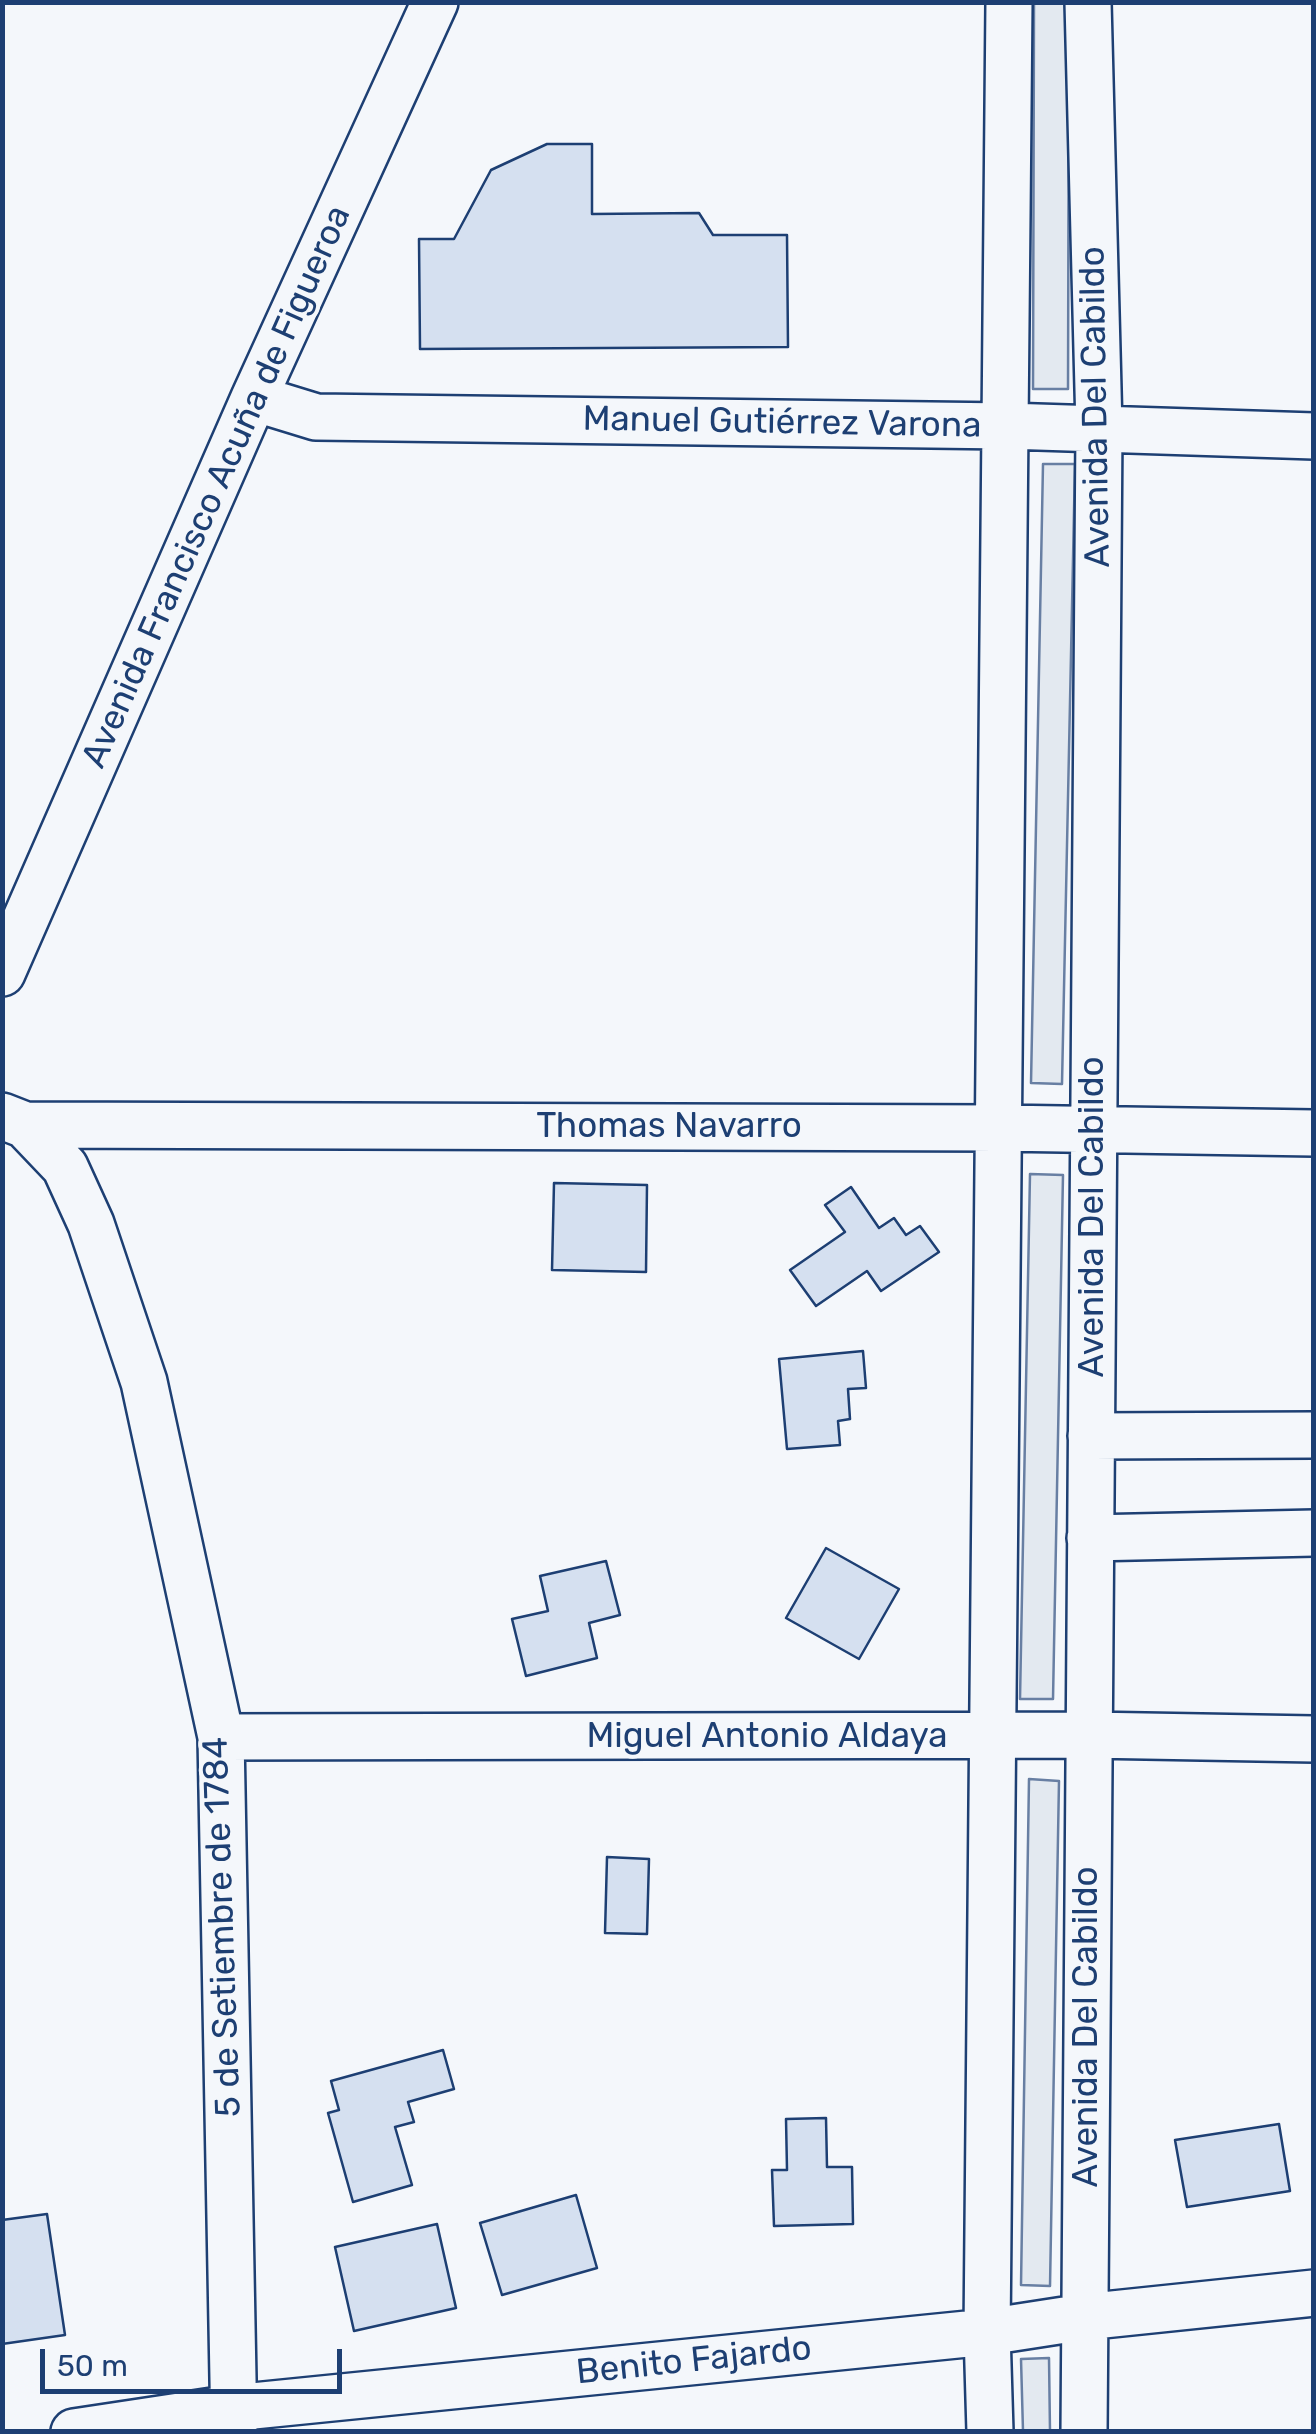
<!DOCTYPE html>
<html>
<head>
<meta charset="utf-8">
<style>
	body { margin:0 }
	#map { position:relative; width:1316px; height:2434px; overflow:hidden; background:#f4f7fb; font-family:Rubik,sans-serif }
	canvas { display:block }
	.frame { position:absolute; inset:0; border:5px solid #1d3f73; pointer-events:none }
	.scale { position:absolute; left:40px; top:2349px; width:302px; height:45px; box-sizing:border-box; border:5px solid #1d3f73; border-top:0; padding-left:12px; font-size:30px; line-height:35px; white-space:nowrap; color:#1d3f73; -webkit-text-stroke:8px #f4f7fb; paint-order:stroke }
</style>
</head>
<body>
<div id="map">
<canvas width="1316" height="2434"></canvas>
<div class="frame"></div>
<div class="scale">50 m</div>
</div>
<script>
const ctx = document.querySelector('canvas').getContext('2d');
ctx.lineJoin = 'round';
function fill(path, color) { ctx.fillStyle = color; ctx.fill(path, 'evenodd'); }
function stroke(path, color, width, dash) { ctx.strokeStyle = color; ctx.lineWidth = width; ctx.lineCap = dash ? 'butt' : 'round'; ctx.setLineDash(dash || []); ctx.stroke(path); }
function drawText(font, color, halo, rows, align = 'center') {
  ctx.font = font + ' Rubik,sans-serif'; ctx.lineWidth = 8; ctx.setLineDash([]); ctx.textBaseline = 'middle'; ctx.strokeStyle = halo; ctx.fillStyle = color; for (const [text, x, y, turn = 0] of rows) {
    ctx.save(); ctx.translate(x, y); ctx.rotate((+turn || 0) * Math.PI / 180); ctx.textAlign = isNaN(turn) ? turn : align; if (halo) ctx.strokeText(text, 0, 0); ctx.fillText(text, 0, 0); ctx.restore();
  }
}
const green = new Path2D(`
	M1034,3H1069L1068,389H1033Z
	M1043,464H1075L1062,1084L1031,1083Z
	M1030,1174L1063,1175L1053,1699H1020Z
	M1029,1779L1059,1781L1050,2286L1021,2285Z
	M1049,2358L1050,2431H1023L1021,2359Z`);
const building = new Path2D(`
	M547,144H592V214L699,213L713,235H787L788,347L420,349L419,239H454L491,170Z
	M554,1183L647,1185L646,1272L552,1270Z
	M851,1187L879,1228L894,1218L906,1235L920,1226L939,1252L881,1291L867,1271L816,1306L790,1270L845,1232L825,1205Z
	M863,1351L866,1388L848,1389L850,1419L838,1421L840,1445L787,1449L779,1359Z
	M826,1548L899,1589L859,1659L786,1618Z
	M606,1561L620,1615L589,1623L597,1658L526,1676L512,1619L548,1611L540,1576Z
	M607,1857L649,1859L647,1934L605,1933Z
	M443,2050L454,2089L408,2102L414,2122L395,2127L412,2185L353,2202L328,2113L339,2110L331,2081Z
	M826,2118L827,2167H852L853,2224L774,2226L772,2170H787L786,2119Z
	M1279,2124L1290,2191L1187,2207L1175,2140Z
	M576,2195L597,2268L502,2295L480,2223Z
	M47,2214L65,2335L2,2344V2220Z
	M437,2224L456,2308L354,2331L335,2247Z`);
const minor = new Path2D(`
	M254,398L316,417L1007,426L1314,436
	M2,973L254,398L435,2
	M2,1116L25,1125L65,1167L91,1224L144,1382L221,1737L234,2432
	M25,1125L1000,1128L1314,1133
	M1091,1436L1314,1435
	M1090,1538L1314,1533
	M221,1737L1089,1735L1314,1739
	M74,2432L233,2408L987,2332L1084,2317L1314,2293
	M990,2432L987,2332L1009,2
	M1084,2432L1099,428L1088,2`);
const streetNames = [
	["Avenida Del Cabildo",1096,407,-91],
	["Manuel Gutiérrez Varona",782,423,1],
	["Avenida Francisco Acuña de Figueroa",217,487,-66],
	["Thomas Navarro",669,1127],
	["Avenida Del Cabildo",1093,1217,-90],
	["Miguel Antonio Aldaya",767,1737],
	["5 de Setiembre de 1784",223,1927,-92],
	["Avenida Del Cabildo",1087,2027,-90],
	["Benito Fajardo",694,2361,-6]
];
fill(green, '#e3e9f0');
stroke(green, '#687fa3', 2.5);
fill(building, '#d5e0f0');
stroke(building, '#1d3f73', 2.5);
stroke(minor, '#1d3f73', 50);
stroke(minor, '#f4f7fb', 45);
drawText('35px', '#1d3f73', '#f4f7fb', streetNames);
</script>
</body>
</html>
